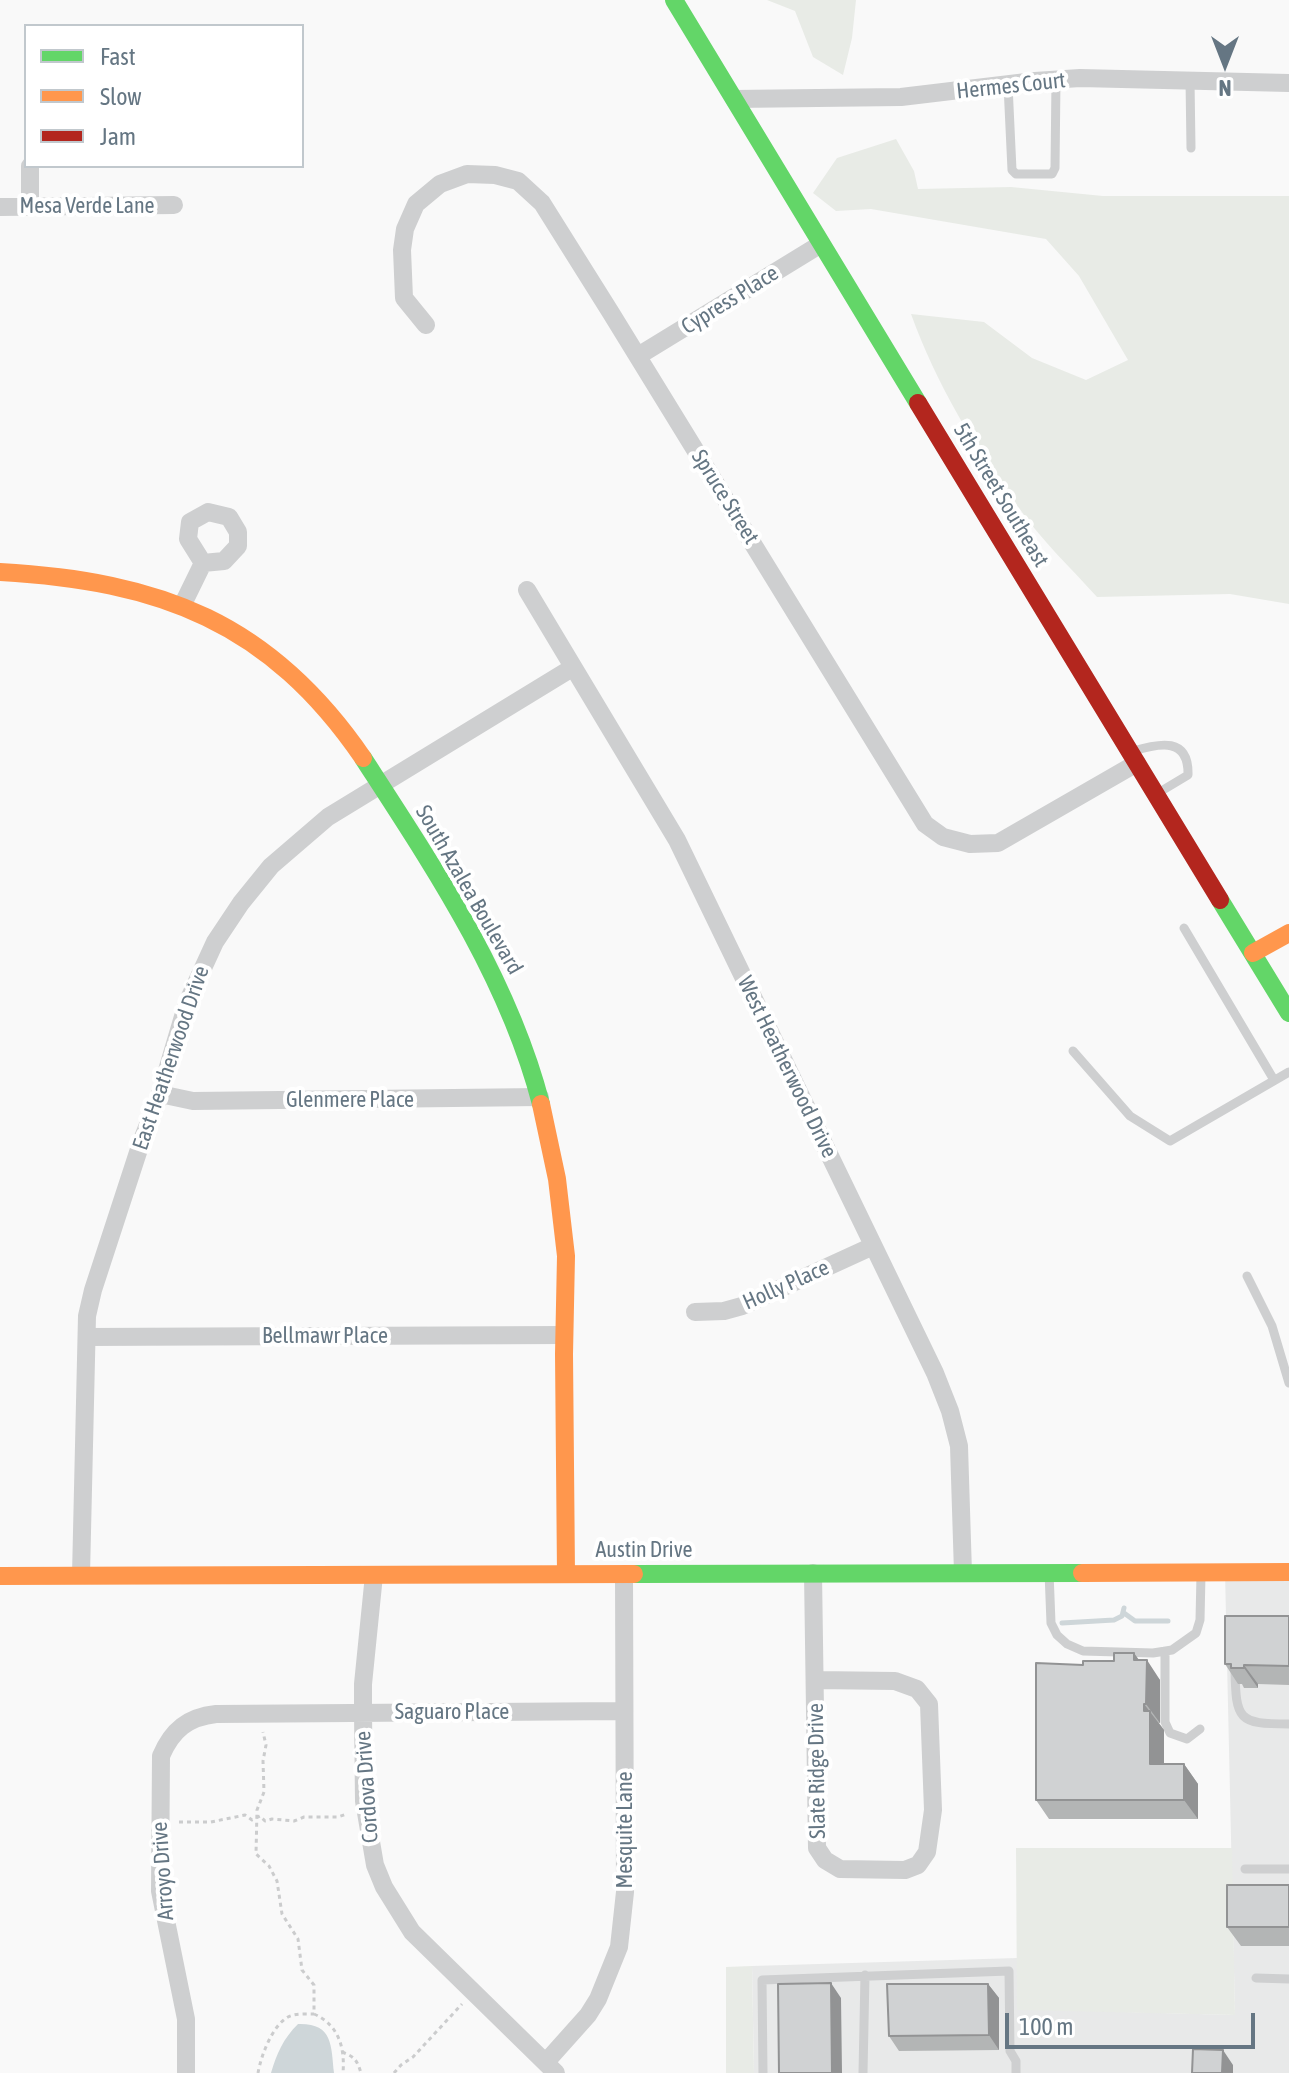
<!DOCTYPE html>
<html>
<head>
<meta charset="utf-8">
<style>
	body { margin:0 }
	#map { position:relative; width:1289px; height:2073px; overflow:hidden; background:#f9f9f9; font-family:"Asap Condensed",sans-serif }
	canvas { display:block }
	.legend { position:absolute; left:24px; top:24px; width:280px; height:144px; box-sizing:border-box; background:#fff; border:2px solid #c1c8cd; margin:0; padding:10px 14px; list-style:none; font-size:24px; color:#657683 }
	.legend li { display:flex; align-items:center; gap:16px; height:40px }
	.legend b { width:40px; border:2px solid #c1c8cd }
	.north { position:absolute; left:1185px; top:24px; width:80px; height:80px; -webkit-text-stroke:6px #fff; paint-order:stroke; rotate:180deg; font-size:22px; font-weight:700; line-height:32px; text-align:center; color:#657683 }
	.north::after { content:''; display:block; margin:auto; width:28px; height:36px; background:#657683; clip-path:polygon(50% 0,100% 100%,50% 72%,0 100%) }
	.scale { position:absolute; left:1005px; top:2013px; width:250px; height:36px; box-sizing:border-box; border:4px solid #657683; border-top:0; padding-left:10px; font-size:24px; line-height:28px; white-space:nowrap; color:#657683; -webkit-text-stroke:6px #fff; paint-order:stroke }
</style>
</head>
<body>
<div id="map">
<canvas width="1289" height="2073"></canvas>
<ul class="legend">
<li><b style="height:10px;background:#63d668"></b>Fast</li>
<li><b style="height:10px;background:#ff974d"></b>Slow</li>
<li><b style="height:10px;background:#b3261e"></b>Jam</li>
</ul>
<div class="north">N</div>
<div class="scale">100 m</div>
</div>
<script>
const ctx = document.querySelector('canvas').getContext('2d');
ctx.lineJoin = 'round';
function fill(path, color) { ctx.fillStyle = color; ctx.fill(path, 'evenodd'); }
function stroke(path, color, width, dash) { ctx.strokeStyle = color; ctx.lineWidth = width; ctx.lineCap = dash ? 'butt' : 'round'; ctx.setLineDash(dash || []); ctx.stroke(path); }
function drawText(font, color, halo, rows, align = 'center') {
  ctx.font = font + ' "Asap Condensed",sans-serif'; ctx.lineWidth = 8; ctx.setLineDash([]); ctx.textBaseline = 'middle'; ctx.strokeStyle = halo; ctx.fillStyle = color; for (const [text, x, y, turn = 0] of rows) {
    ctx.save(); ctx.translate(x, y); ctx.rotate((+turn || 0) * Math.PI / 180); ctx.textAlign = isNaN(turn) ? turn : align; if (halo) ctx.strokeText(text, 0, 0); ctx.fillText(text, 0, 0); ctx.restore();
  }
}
const built = new Path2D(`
	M1225,1572H1289V2073H754L752,1966L1017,1958V2009L1235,2015Z`);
const green = new Path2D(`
	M767,0H856L852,38L843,75L813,57L795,11Z
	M896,139L914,171L918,189L1011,187L1103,196H1289V604L1230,594L1097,597C1071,568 1041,540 1019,508C975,449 936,383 911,314L984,322L1032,358L1086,380L1128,360L1079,276L1046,239L871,209L836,211L813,193L837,158Z
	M1016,1848H1232L1235,2015L1017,2010Z
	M752,1966L754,2073H726V1967Z`);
const water = new Path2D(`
	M298,2024C333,2023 331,2045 334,2073H271C277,2053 283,2039 298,2024Z`);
const stream = new Path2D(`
	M1124,1613L1135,1621H1168
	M1062,1623L1114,1620L1122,1616L1124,1608`);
const path = new Path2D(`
	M179,1822H211L245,1815L252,1820L260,1816L265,1821L272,1819L294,1821L304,1817H338L347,1814
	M314,2014C339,2025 345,2048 343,2073
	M342,2052C355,2057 357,2060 361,2073
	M258,2073C261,2056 272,2026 288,2017C296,2013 306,2014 314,2014V1985L302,1970L298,1939L282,1914L277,1881L269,1866L256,1854L257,1810L264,1792L263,1761L266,1745L263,1732
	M394,2073L401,2065L413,2057L462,2004`);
const lane = new Path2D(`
	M1190,80L1191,148
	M1008,85L1012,170L1016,174H1052L1055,168L1056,80
	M1133,751C1160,743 1189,737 1188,775L1158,793
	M1184,928L1274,1080
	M1073,1051L1130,1116L1170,1141L1289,1072
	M1247,1276L1272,1326L1289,1383
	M1049,1572L1051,1623L1057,1635L1067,1644L1083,1651L1153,1653L1172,1650L1196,1633L1200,1620L1201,1575
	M1165,1651V1722L1170,1733L1187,1739L1200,1729
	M1235,1670C1236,1720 1238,1724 1289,1724
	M1245,1869H1289
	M1256,1978L1289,1979
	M763,2073L762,1980L1009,1971L1010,2051L1016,2061V2073
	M863,2073L865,1975`);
const street = new Path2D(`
	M734,99L901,97L1035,81L1080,78L1289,83
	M30,166V206
	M0,207L174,205
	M426,325L404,298L402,250L405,229L416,204L440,184L467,174L495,175L518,181L542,203L611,313L925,824L943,837L970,844L998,843L1137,763
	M638,356L821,244
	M208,512L229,517L238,532V546L224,561L203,563L188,539L190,522Z
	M527,590L677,840L935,1373L950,1411L959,1446L963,1573
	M182,606L203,563
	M160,1094L193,1101L540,1097
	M695,1312L724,1311L742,1306L873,1246
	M87,1337L564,1335
	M813,1573L817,1848L825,1860L840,1869L905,1870L918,1865L927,1852L933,1810L929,1704L917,1689L895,1681L815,1680
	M81,1575L87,1316L93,1290L142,1140L160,1094L187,1003L215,942L241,903L271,866L328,817L572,668
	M374,1575L363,1684V1712L364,1801L375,1865L384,1887L412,1932L556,2073
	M546,2062L588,2015L598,1999L619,1947L625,1892L624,1574
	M186,2073V2019L160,1891L161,1756C172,1730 188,1717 216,1714L624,1711`);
const fast = new Path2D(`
	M674,0L918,403
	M363,758C433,866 508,977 541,1104
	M1220,900L1289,1013
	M634,1574L1082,1573`);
const slow = new Path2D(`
	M0,572C160,581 270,622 363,758
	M1253,953L1289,933
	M541,1104L557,1179L566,1256L564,1354L566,1574
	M1082,1573L1289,1572
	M0,1576L634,1574`);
const jam = new Path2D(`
	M918,403L1220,900`);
const wall = new Path2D(`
	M1289,1616V1685L1258,1684V1688H1244L1242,1684H1238L1225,1664Z
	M1139,1660L1160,1680V1723H1159L1164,1730V1764H1184L1198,1784V1819H1049L1036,1800L1083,1665Z
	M1289,1885V1946H1241L1227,1927Z
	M988,1984L999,1998V2050L899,2051L889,2036Z`);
const shadedWall = new Path2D(`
	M1134,1653L1147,1671V1660L1160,1680V1723L1146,1704L1134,1660Z
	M1244,1665L1258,1684V1688L1244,1668Z
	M1144,1704L1164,1730V1784L1150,1764Z
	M1184,1764L1198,1784V1819L1184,1800Z
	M831,1983L841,1998L842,2073H832Z
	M988,1984L999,1998V2050L989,2035Z
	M1223,2050L1233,2065V2073H1222Z`);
const building = new Path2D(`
	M1225,1616H1289V1666L1244,1665V1668H1231V1664H1225Z
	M1114,1653H1134V1660H1147L1146,1704H1144V1711H1150V1764H1184V1800H1036V1663L1083,1665V1661H1114Z
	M1227,1885H1289V1927H1227Z
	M831,1983L832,2073H779L778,1984Z
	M887,1984H988L989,2035L889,2036Z
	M1193,2049L1223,2050L1222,2073H1192Z`);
const streetNames = [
	["Hermes Court",1011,86,-6],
	["Mesa Verde Lane",87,206],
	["Cypress Place",730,300,-32],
	["5th Street Southeast",1001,495,59],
	["Spruce Street",725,497,58],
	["South Azalea Boulevard",469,890,60],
	["East Heatherwood Drive",171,1058,-71],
	["West Heatherwood Drive",787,1067,64],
	["Glenmere Place",350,1100],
	["Holly Place",786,1285,-24],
	["Bellmawr Place",325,1336],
	["Austin Drive",644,1550],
	["Saguaro Place",452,1712],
	["Slate Ridge Drive",817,1771,-91],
	["Cordova Drive",367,1787,-94],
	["Mesquite Lane",625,1830,-90],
	["Arroyo Drive",163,1871,-94]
];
fill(built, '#e8e9e9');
fill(green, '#e8ebe6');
fill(water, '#ced6d9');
stroke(stream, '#ced6d9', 5);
stroke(path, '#cbcccd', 3, [4, 4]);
stroke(lane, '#cecfd0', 9);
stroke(street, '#cecfd0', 18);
stroke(fast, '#63d668', 18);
stroke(slow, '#ff974d', 18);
stroke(jam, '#b3261e', 18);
fill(wall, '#b3b5b5');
fill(shadedWall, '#929394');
fill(building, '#d0d2d3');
stroke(building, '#929394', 2);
drawText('22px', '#657683', '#fff', streetNames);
</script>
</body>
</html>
